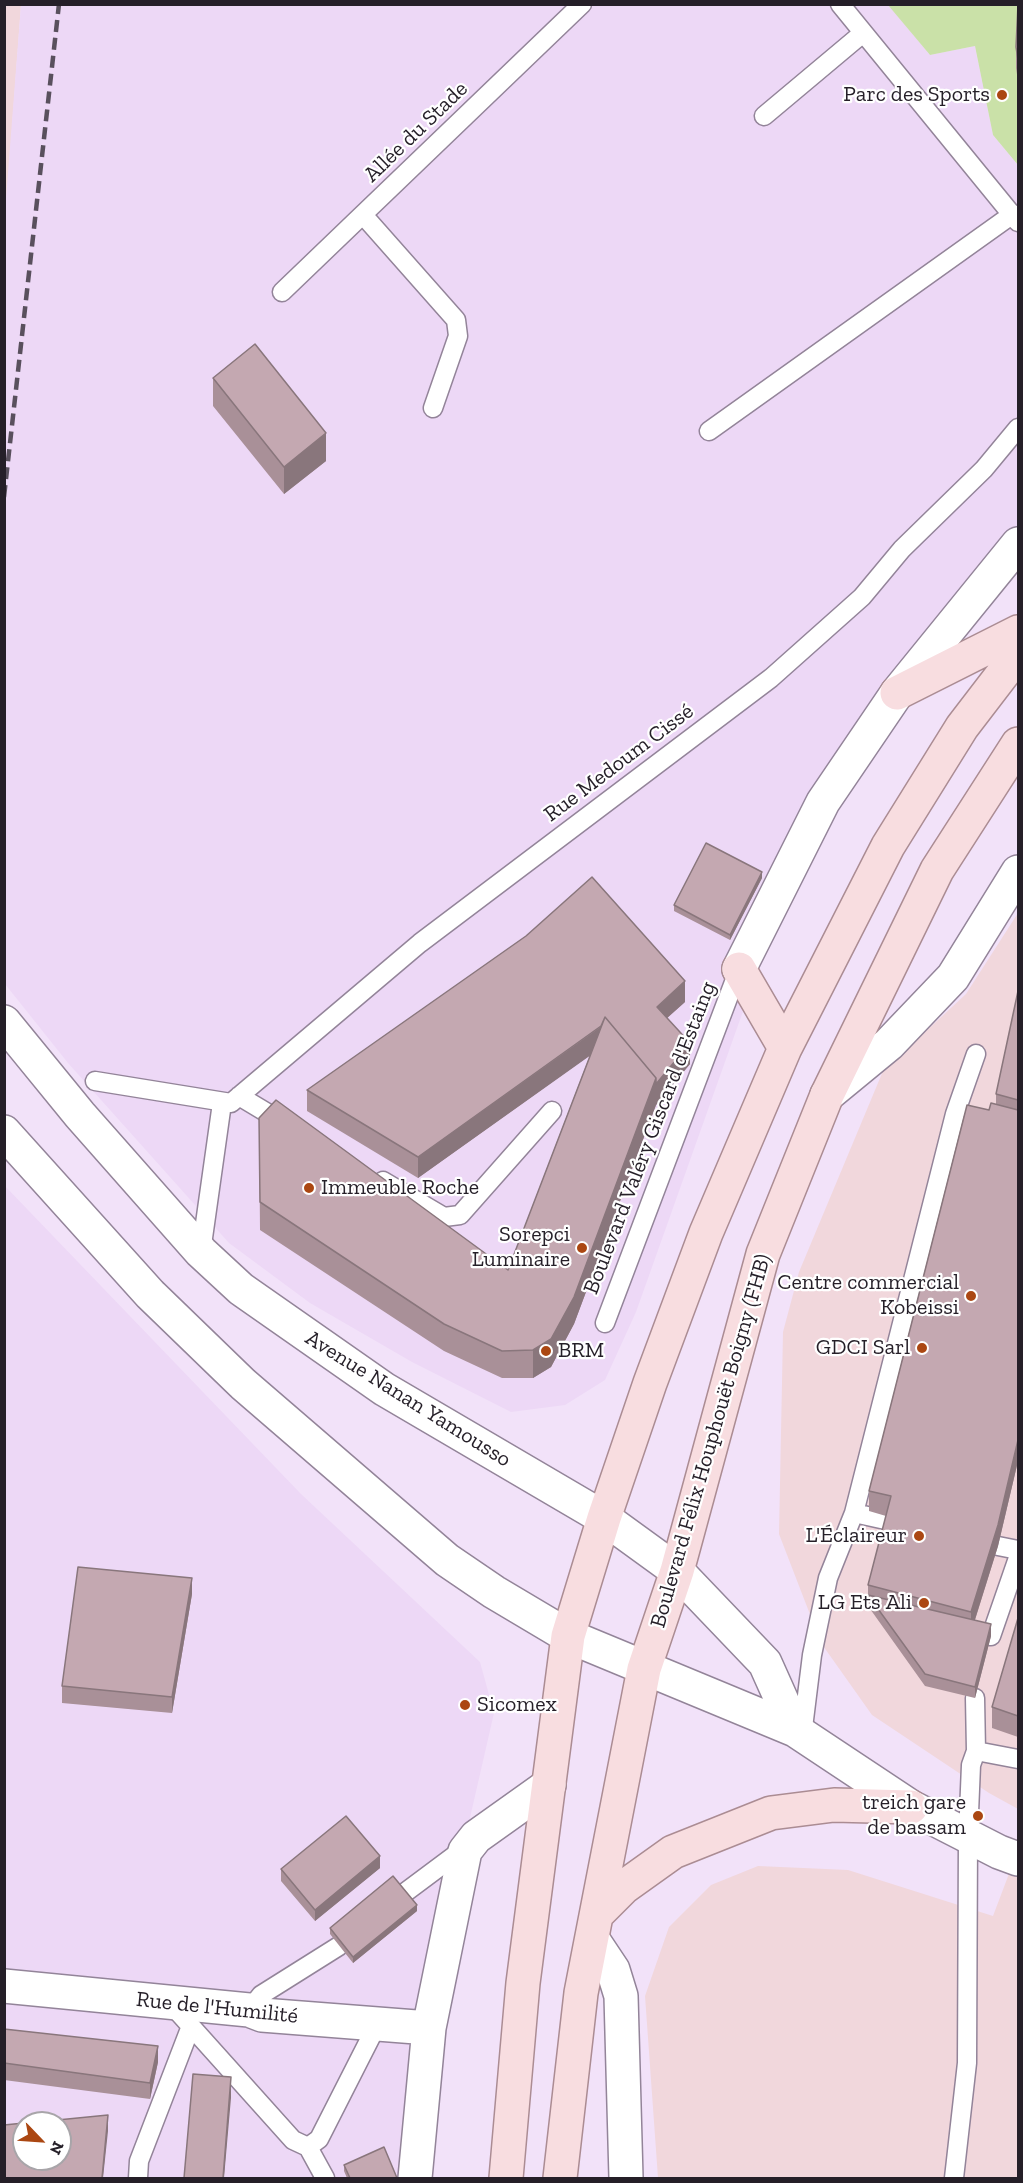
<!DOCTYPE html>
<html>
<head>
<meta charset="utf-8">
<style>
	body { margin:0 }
	#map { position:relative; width:1023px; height:2183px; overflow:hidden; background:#f2e2f9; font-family:"Zilla Slab",serif }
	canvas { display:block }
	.frame { position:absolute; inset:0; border:6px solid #251f28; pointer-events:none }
	.north { position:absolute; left:12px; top:2111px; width:60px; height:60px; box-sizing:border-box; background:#fff; border:2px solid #a8a5a9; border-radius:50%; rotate:115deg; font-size:16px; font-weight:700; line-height:24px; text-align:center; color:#251f28 }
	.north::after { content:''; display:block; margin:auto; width:21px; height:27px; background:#ab4712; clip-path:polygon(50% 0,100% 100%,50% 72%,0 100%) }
</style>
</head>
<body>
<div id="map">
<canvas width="1023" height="2183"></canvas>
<div class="frame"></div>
<div class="north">N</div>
</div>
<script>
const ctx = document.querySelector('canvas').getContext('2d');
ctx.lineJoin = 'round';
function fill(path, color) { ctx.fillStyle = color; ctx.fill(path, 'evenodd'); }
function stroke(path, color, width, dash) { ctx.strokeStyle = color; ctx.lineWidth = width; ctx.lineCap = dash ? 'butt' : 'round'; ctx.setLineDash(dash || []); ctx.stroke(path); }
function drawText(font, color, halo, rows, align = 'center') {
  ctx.font = font + ' "Zilla Slab",serif'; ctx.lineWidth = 4.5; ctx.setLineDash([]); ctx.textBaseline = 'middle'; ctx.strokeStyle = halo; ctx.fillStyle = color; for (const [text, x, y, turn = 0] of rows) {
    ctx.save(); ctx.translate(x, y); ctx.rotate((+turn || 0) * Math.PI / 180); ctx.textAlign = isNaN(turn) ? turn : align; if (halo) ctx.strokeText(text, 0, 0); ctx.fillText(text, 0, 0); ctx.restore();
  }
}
const commercial = new Path2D(`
	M5,5H21L5,224Z
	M1018,913V1809L989,1793L872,1715L821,1643L779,1534L783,1332L799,1272L883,1071L966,994Z
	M1018,1850V2178H658L645,1996L669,1927L711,1885L758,1866L848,1870L993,1916Z`);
const built = new Path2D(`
	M888,4L930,55L975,46L993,135L1018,165V558L893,718L835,805L768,941L636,1312L605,1380L565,1405L511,1412L412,1362L310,1303L229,1243L68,1063L5,984L4,224L21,5Z
	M4,1185L301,1494L480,1662L494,1713L436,1966L460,1969L447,2028L432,2178H5ZM24,2123H60V2159H24Z`);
const green = new Path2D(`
	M888,5H1018V165L993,135L975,46L930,55Z`);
const lane = new Path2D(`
	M840,4L1018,222
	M764,116L863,33
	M364,216L456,320L458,336L433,408
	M282,292L582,4
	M709,431L1013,214
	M95,1081L231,1103L420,943L771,678L862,597L902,549L984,469L1018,428
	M239,1096L284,1123
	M383,1181L444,1217L460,1215L552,1111
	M201,1252L222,1103
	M605,1323L739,969
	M854,1513L890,1521
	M998,1546L1018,1550
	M991,1636L1018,1558
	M802,1736L812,1655L828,1578L854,1513L955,1114L976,1054
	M976,1751L1018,1759
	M403,1894L466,1847
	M171,2004L293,2140L308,2147L325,2178
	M249,2010L261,1995L339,1946
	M308,2147L319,2139L378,2023
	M138,2178L139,2161L191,2026
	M954,2178L967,2063L968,1837L971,1765L976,1751L975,1698`);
const street = new Path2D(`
	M739,969L823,802L897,693L1018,544
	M827,1095L889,1044L953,977L1018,872
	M593,1940L613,1970L621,1996L626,2178
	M4,1986L249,2010L262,2015L429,2028
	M415,2178L429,2028L465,1851L476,1837L549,1785`);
const secondary = new Path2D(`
	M4,1022L80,1115L201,1252L241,1289L384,1389L604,1518L677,1571L765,1663L795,1730
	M4,1132L150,1294L243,1384L447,1560L494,1592L568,1636L795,1730L911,1807L999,1852L1018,1859`);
const primary = new Path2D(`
	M897,693L1018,632
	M739,969L785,1048
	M597,1914L624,1887L673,1852L771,1813L834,1805L911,1807
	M506,2178L523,1983L568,1636L604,1518L650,1383L706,1233L785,1048L888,846L962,727L1018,654
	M560,2178L581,1993L644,1669L677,1571L763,1254L827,1095L937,870L1018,744`);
const rail = new Path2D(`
	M4,497L59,4`);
const wall = new Path2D(`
	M1018,4V81L1016,68V47Z
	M213,378L326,461L284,494L213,406Z
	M762,878L730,940L674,911V905Z
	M1018,991V1461L998,1546L975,1620L991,1636L975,1698L925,1686L868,1606V1585L886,1516L869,1511V1491L989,1110L996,1104V1094Z
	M685,1002L667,1018L690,1064L656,1105L574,1324L551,1367L533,1378H502L444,1351L260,1230L259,1118L508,1270L590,1055L418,1178L307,1111V1090Z
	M192,1594L172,1713L62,1703V1686Z
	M1018,1618V1737L992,1728V1707Z
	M380,1868L315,1921L281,1881V1869Z
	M417,1911L353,1963L330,1934V1928Z
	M4,2029L158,2062L150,2099L4,2080Z
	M344,2165L397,2178H347L344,2171Z`);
const shadedWall = new Path2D(`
	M6,192V213L4,224V203Z
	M326,433V461L284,494V467Z
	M762,872V878L730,940V935Z
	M685,981V1002L657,1027V1007Z
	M605,1024V1045L418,1178V1157Z
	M690,1043V1064L656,1105V1084Z
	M656,1078V1105L574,1324L551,1367L533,1378V1350Z
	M1018,1440V1461L998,1546L971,1632V1612Z
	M192,1578V1594L172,1713V1697Z
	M991,1624V1636L975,1698V1687Z
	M380,1856V1868L315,1921V1910Z
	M417,1905V1911L353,1963V1957Z
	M158,2046V2062L150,2099V2083Z
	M231,2077V2098L224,2178H223Z
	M108,2115V2131L103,2178H102Z`);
const building = new Path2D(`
	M1018,4V60L1016,47Z
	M255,344L326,433L284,467L213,378Z
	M706,843L762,872L730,935L674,905Z
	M592,877L685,981L657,1007L690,1043L656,1084V1078L605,1017L601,1026L418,1157L307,1090L526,936Z
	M1018,991V1100L996,1094Z
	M605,1017L656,1078L574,1297L551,1339L533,1350L502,1351L444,1324L260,1202L259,1118L276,1100L508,1270Z
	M991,1103L1018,1110V1440L998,1525L971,1612L868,1585L891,1496L869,1491L967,1105L989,1110Z
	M78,1567L192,1578L172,1697L62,1686Z
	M868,1595L991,1624L975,1687L925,1674Z
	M1018,1618V1716L992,1707Z
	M346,1816L380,1856L315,1910L281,1869Z
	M393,1876L417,1905L353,1957L330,1928Z
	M4,2029L158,2046L150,2083L4,2063Z
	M193,2074L231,2077L223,2178H184Z
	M108,2115L102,2178H4V2125L24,2123V2159H60V2123H27Z
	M384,2147L397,2178H350L344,2165Z`);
const markers = [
	[1002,95,6,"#ab4712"],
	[309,1188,6,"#ab4712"],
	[582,1248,6,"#ab4712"],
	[971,1296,6,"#ab4712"],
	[922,1348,6,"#ab4712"],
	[546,1351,6,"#ab4712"],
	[919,1536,6,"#ab4712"],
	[924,1603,6,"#ab4712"],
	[465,1705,6,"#ab4712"],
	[978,1816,6,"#ab4712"]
];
const poiNames = [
	["Parc des Sports",990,95],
	["Immeuble Roche",321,1188,"left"],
	["Sorepci",570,1235],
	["Luminaire",570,1260],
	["Centre commercial",959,1283],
	["Kobeissi",959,1308],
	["GDCI Sarl",910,1348],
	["BRM",558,1351,"left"],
	["L'Éclaireur",907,1536],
	["LG Ets Ali",912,1603],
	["Sicomex",477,1705,"left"],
	["treich gare",966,1803],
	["de bassam",966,1828]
];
const streetNames = [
	["Allée du Stade",416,132,-44],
	["Rue Medoum Cissé",619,763,-37],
	["Boulevard Valéry Giscard d'Estaing",650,1138,-69],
	["Avenue Nanan Yamousso",408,1399,32],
	["Boulevard Félix Houphouët Boigny (FHB)",711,1441,-74],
	["Rue de l'Humilité",217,2008,6]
];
fill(commercial, '#f1d7dc');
fill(built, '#edd8f6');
fill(green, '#cae1a8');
stroke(lane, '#938499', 21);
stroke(street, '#938499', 36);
stroke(secondary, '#938499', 36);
stroke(primary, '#ab8c93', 36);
stroke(lane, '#fff', 18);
stroke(street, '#fff', 33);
stroke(secondary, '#fff', 33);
stroke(primary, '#f8dde0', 33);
stroke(rail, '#59505d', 4.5, [12, 6]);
fill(wall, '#a99098');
fill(shadedWall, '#89767c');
fill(building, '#c4a8b1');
stroke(building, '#89767c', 1.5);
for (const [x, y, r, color] of markers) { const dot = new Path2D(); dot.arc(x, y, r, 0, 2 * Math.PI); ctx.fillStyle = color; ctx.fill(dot); stroke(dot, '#fff', 2); }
drawText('22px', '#251f28', '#fff', poiNames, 'right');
drawText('22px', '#251f28', '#fff', streetNames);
</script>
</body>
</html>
